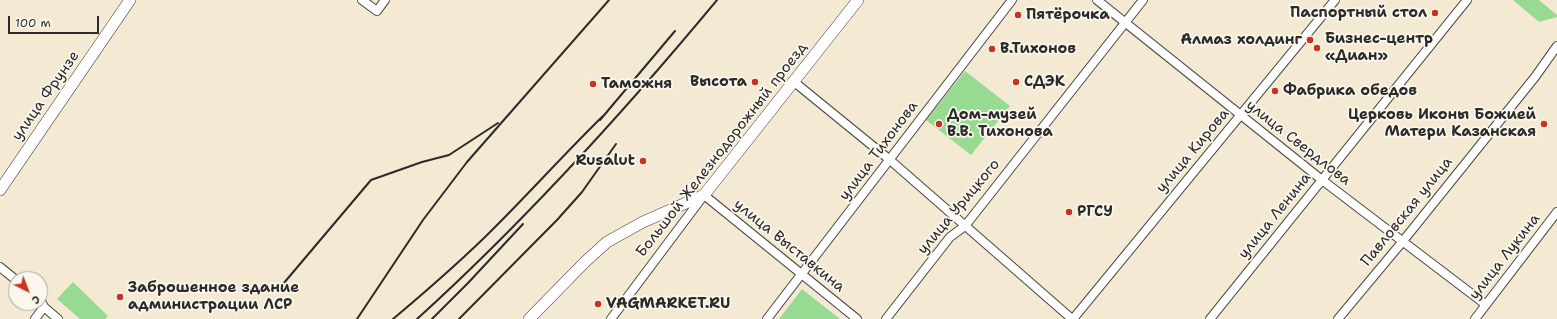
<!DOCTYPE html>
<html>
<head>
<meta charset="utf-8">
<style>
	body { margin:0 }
	#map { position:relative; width:1557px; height:319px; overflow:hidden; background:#f4e9d2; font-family:"Shantell Sans",sans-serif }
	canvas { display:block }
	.north { position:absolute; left:8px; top:271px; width:40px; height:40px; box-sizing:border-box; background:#fbf7ec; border:1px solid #a8a59f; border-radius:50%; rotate:138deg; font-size:11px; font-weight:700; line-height:16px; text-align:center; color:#2b2b2b }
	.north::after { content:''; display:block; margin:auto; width:14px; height:18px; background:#c8321e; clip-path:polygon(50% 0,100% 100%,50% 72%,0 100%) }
	.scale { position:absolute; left:8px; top:16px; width:91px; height:18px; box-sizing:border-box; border:2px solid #2b2b2b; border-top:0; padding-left:5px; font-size:12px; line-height:14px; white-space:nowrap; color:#2b2b2b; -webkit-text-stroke:3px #fbf7ec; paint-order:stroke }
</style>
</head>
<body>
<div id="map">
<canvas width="1557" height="319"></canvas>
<div class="north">С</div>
<div class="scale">100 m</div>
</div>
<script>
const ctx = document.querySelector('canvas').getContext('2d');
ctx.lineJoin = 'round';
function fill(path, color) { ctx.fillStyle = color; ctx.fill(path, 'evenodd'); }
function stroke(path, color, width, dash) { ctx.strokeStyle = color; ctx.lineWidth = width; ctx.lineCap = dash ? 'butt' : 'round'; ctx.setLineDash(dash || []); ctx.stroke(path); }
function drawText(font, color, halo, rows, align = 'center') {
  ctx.font = font + ' "Shantell Sans",sans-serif'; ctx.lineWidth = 3.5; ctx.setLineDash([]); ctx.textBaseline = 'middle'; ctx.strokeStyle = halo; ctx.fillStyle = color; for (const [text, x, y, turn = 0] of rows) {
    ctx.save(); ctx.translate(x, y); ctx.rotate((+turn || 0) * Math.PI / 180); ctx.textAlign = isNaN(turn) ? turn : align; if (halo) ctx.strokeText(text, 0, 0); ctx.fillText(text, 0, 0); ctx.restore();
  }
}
const green = new Path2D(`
	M1513,0H1539L1557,15V17L1539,22Z
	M965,71L1010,106L971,155L926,120Z
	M73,282L108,316L105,319H80L57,299Z
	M802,289L840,319H779Z`);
const minor = new Path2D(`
	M362,0L377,11L385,0
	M1097,0L1322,180L1485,304
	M793,81L890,160L1072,319
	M0,267L16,280
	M40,299L44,307L58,319
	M35,319L44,307
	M611,319L704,195L857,319
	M767,319L1012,0
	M886,319L950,237L965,226L1143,0
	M1073,319L1335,0
	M1210,319L1467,0
	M1338,319L1403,241L1535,77L1557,46
	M1475,319L1557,212`);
const major = new Path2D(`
	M0,190L130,0
	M529,319L586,261L607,242L643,222L704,195L858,0`);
const rail = new Path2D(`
	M600,120L675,31
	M278,290L371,180L422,162L449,155L498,123
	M357,319L423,220L467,162L609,0
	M393,319C424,293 455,266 484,238C525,198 562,156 603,116
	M417,319C525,221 624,112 717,0
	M432,319L468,283L523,224
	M459,319L557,220L582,192L616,144`);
const markers = [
	[1435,13,4,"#c8321e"],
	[1018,15,4,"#c8321e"],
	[1310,40,4,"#c8321e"],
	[1317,48,4,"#c8321e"],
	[992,49,4,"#c8321e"],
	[755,82,4,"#c8321e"],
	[1016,82,4,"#c8321e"],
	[593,84,4,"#c8321e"],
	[1275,91,4,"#c8321e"],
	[939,124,4,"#c8321e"],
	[1544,124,4,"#c8321e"],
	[643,161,4,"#c8321e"],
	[1069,212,4,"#c8321e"],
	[120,297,4,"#c8321e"],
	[598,304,4,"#c8321e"]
];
const poiNames = [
	["Паспортный стол",1427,13,"right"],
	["Пятёрочка",1026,15],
	["Бизнес-центр",1325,39],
	["«Диан»",1325,56],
	["Алмаз холдинг",1302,40,"right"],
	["В.Тихонов",1000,49],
	["Высота",747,82,"right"],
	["СДЭК",1024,82],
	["Таможня",601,84],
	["Фабрика обедов",1283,91],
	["Дом-музей",947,115],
	["В.В. Тихонова",947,132],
	["Церковь Иконы Божией",1536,115,"right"],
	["Матери Казанская",1536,132,"right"],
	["Rusalut",635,161,"right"],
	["РГСУ",1077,212],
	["Заброшенное здание",128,288],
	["администрации ЛСР",128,305],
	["VAGMARKET.RU",606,304]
];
const streetNames = [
	["улица Фрунзе",46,96,-55],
	["улица Свердлова",1298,143,38],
	["Большой Железнодорожный проезд",722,150,-52],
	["улица Тихонова",879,151,-53],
	["улица Кирова",1193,151,-50],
	["улица Урицкого",959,207,-50],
	["Павловская улица",1407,212,-51],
	["улица Ленина",1275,216,-51],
	["улица Выставкина",789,246,39],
	["улица Лукина",1505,257,-52]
];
fill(green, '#97da92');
stroke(minor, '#494844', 10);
stroke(major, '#494844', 12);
stroke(minor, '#fff', 8);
stroke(major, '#fff', 11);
stroke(rail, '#2b2b2b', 2);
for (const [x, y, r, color] of markers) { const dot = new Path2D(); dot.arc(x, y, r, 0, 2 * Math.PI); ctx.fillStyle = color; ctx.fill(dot); stroke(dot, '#fbf7ec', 1.5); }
drawText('bold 15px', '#2b2b2b', '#fbf7ec', poiNames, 'left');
drawText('15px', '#2b2b2b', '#fbf7ec', streetNames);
</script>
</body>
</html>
